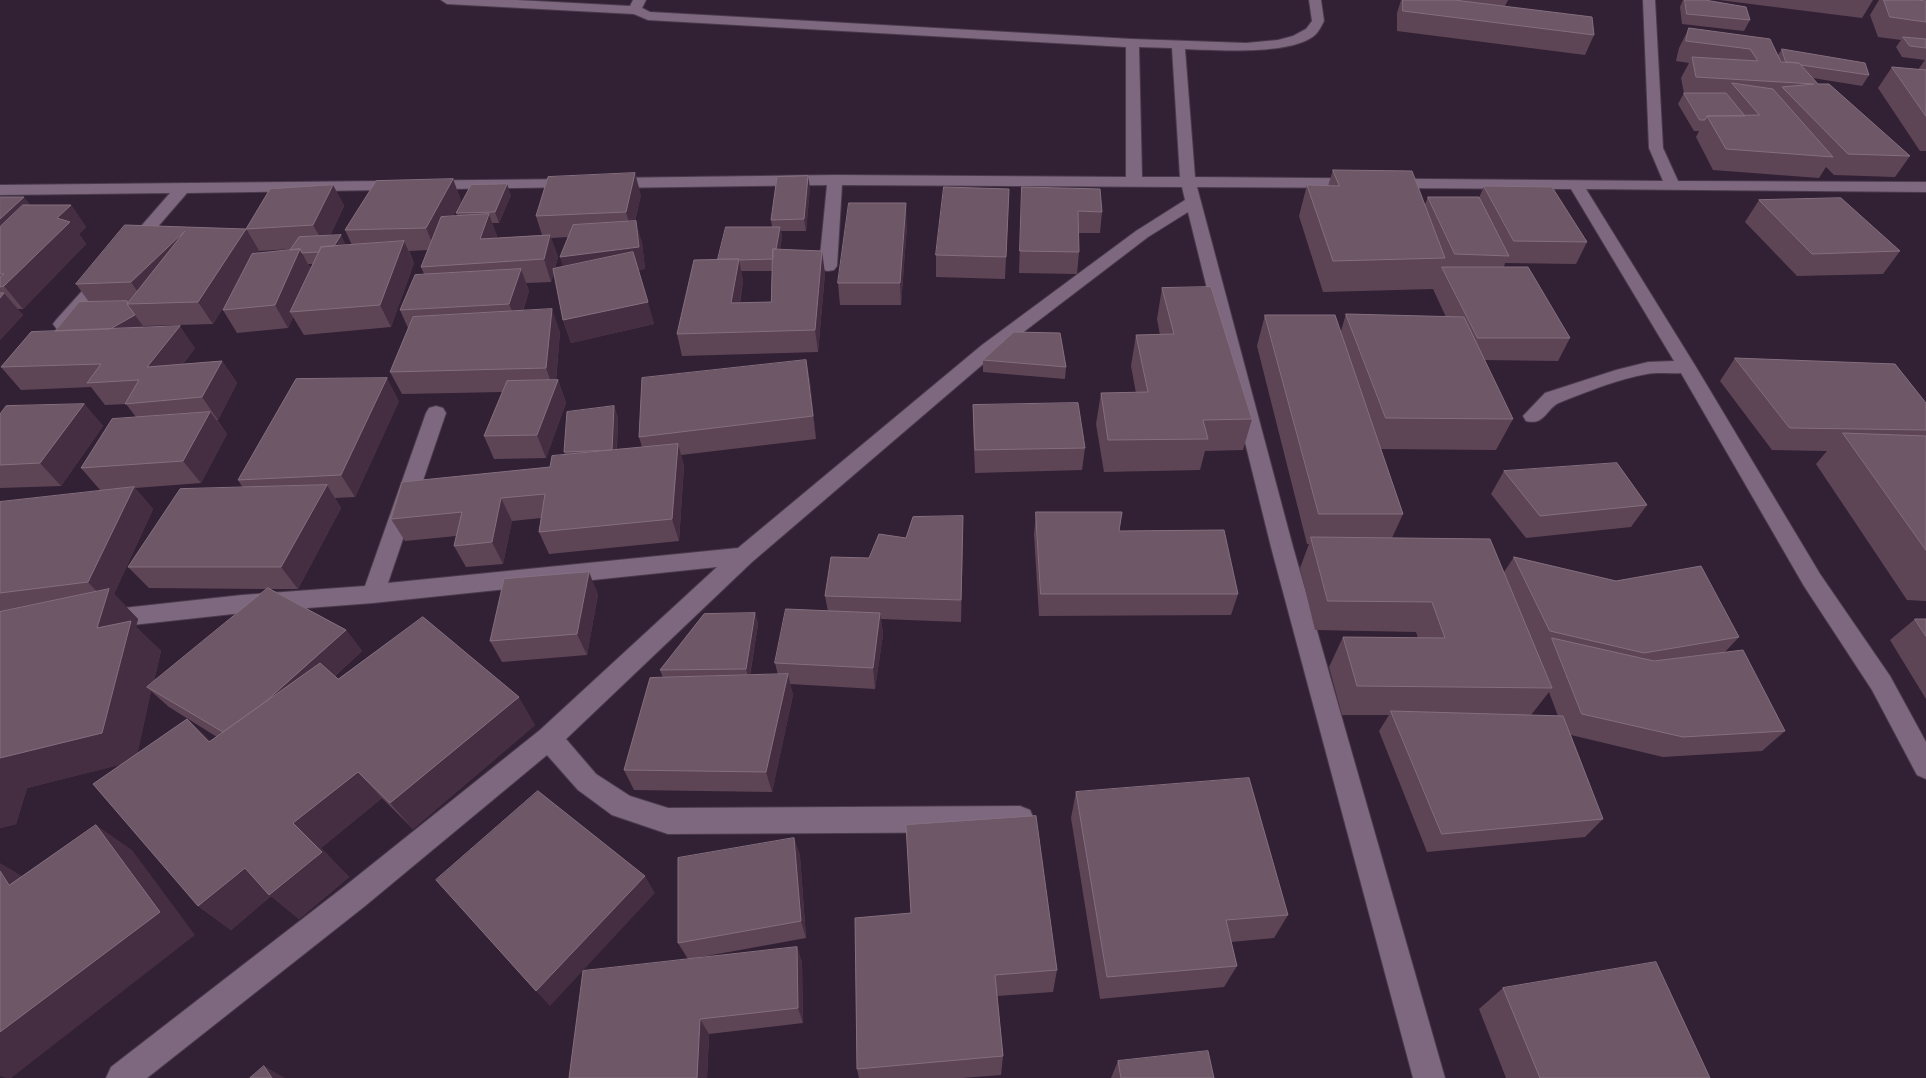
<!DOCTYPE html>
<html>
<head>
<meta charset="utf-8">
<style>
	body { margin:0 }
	canvas { display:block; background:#322034 }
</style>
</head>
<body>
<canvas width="1926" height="1078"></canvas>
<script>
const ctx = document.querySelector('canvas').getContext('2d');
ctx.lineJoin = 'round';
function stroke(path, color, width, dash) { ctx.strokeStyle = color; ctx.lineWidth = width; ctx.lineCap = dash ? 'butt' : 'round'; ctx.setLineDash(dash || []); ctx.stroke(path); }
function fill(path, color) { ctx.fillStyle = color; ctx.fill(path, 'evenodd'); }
const minor = new Path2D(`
	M441,0H516L630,6L633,0H646L642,8L650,12L1132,39L1246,43L1278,40L1293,36L1306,29L1312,21L1309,0H1321L1324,21C1322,25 1319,31 1316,34C1294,56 1215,50 1185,49L1195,177L1663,181L1649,148L1643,0H1655L1663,148L1678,181L1926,182V192L1586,189L1696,367L1820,574L1890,676L1926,742V779L1917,775L1872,690L1804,586L1681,373C1670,374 1658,372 1647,374C1618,379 1589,391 1561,402C1546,407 1546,426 1526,421L1523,416L1545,393L1616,370L1648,362L1674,361L1571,189L1197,187L1293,547L1445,1078H1413L1271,547L1188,212L1148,237L996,353L752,562L566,739L596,774L630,796L668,808L1020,806L1030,810L1034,819L1030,828L1020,832L668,834L612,815L578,790L547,755L365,906L147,1078H106L111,1067L345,886L540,730L717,567L373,603L242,613L105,628L97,626L93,619L97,612L105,610L242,595L365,586L426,413L429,408L436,406L443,408L446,413L388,583L738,548L982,345L1136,231L1185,200L1182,187L842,185L837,266L834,270L828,271L822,270L819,266L827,185L607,188L602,186L599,183L602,180L607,178L835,175L1126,177V47L648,20L634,14L447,4ZM1139,47L1172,48L1180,177H1142Z
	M575,179L580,181L583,184L580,187L187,193L136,252L130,253L124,252L122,248L170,193L0,195V185Z
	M106,270L112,271L115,275L112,279L68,328L62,330L56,328L53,324L56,320L100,271Z`);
const wall = new Path2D(`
	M1401,0H1508L1505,6L1594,35L1585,55L1397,31V13Z
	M1683,0H1705L1750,20L1744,31L1682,24L1680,7Z
	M1719,0H1873L1862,18Z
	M1879,0H1917L1926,1V151H1920L1878,88L1892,67L1918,70L1925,60L1902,57L1896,47L1901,40L1878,37L1870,15Z
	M1689,28L1778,55L1782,49L1869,75L1862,86L1813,78L1818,84L1910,156L1895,177L1834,175L1826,167L1819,178L1713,170L1696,137L1699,131H1694L1678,104L1684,93L1681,78L1689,63L1676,61L1679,48Z
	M1333,170L1425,204L1428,197L1479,198L1484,186L1587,242L1576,264L1505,263L1504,267L1570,338L1558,361L1484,360L1513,419L1496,450L1381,449L1403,514L1392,538L1504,572L1514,557L1739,637L1724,653L1785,731L1762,751L1663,757L1571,735L1603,819L1585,837L1427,852L1379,731L1389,715H1342L1329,667L1343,637L1418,638L1416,632L1315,630L1300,568L1309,544H1307L1257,346L1265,315L1341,331L1346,314L1446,317L1433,289L1323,292L1299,216L1307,185L1328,186ZM1549,692L1558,716L1531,715Z
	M453,179L461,201L453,216H458L456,213L511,195L499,223H492L497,236L496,238L542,235L536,216L641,195L635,221L642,243L645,269L638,270L654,324L571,343L563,320L554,273L551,282L526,283L529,291L523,311L560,332L556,381L558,380L566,403L546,458L494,459L484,436L502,392L402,394L390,372L408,328L400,310L424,274L421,267L428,250L409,251L414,263L391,327L304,335L293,317L288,328L237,333L223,310L226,303L213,324L143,326L142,327L195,348L183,364L222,361L237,383L218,420H217L227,434L201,483L135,488L153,509L114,594L138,619L136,627L161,651L154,681L267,589L149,588L128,567L243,488L238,480L399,401L355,497L335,498L341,508L298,589H270L346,630L362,651L335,676L338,679L535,725L413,829L382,798L321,848L349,877L299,919L271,896L231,930L198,906L122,764L27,788L16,824L0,828V502L101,491L81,468L136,417L126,404L105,405L91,387L21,390L1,367L55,331L89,302L76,284L259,251L258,253L290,250L291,249L259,251L246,229L333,185L344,206L330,236L346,245H352L345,230ZM568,237L563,267L555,268L558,257L551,238ZM308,264H313L311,269ZM151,691L169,707L217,737L211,741L137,754Z
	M810,187L806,231H781L782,238L780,249L825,273L818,352L682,356L677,334L718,259L772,227L771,220ZM741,271H772L771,302L740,303L743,281Z
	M1022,187L1102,212L1100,233H1078L1079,252L1077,274L1019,273Z
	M1009,189L1005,279L936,277V255Z
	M0,197L31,205H71L86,227L79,234L86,244L23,309H17L23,315L0,340Z
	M1759,200L1900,251L1883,274L1797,276L1745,222Z
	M907,225L901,305H840L838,283Z
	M1162,288L1252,419L1243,450L1205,451L1200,470L1104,472L1096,424L1101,393H1136L1131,366L1136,335H1160L1157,319Z
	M1735,358L1926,403V601L1907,600L1816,464L1827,451L1772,450L1720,381Z
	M806,360L810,382L816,439L681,455L684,466L679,541L549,554L539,532L541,518L512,521L503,564L466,567L454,546L456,536L405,541L391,519L550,467L565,454L564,452L614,406L618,418L617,449L642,447L639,437Z
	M983,360L1066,367L1065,379L983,372Z
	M84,404L103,426L61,486L0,488V414Z
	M973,405L1085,448L1082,470L975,473L973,427Z
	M1504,471L1647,505L1631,527L1526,538L1491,494Z
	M1036,512H1122L1119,531L1238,594L1231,615L1039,616L1034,534Z
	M906,538H963L961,622L881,619L883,634L875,689L790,684L793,695L772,792L634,790L624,770L663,678L660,670L755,613L758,624L750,676L778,675L775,663L828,611L825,596L869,558Z
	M598,594L587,655L502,662L490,641Z
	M1915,619H1926V699L1890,640Z
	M1076,792L1288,915L1274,938L1231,942L1237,966L1224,987L1100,999L1071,818Z
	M794,838L800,856L806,938L690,959L797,947L802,963L803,1023L709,1034L707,1078H569L688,959L678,943Z
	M855,918L1057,970L1053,992L997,996L1003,1056L1001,1075L962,1078H859L857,1069Z
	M1503,988L1710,1078H1506L1479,1009Z
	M1118,1061L1214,1078H1111Z`);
const shadedWall = new Path2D(`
	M635,173L641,195L632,233L626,212Z
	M808,176L810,187L806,231L804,219Z
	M453,179L461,201L435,250L426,228Z
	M507,184L511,195L499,223L495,212Z
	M333,185L344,206L325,246L313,225Z
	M24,197L41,218L0,258V219Z
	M906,203L907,225L901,305L900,283Z
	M71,205L86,227L79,234L86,244L23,309L4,286L57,218Z
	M489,214L497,236L489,261L480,239Z
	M636,221L642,243L645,269L567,279L560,257Z
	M780,227L782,238L776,271L775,259Z
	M246,229L259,251L213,324L198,302Z
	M185,231L146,304L131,282Z
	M341,235L347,247L330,252Z
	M550,235L558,257L551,282L544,259Z
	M404,241L414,263L391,327L380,305Z
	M300,249L312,272L290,312L293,317L288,328L275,305Z
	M822,251L825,273L818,352L815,330Z
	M739,259L743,281L736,325L731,303Z
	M521,269L529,291L518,326L509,304Z
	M4,293L23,315L0,340V298Z
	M648,302L654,324L571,343L563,320Z
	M552,309L560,332L555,389L558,380L566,403L546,458L537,435L554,390L546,368Z
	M135,315L143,326L111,345L102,333Z
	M180,326L195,348L164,389L147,367Z
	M806,360L810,382L816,439L813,416Z
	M222,361L237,383L218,420L202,397Z
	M387,378L399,401L355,497L341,475Z
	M84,404L103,426L61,486L40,463Z
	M614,406L618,418L616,461L612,450Z
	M210,412L227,434L201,483L183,461Z
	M678,444L684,466L679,541L672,519Z
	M327,485L341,508L298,589L281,567Z
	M134,487L153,509L114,594L138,619L136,627L161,651L152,690L147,687L151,691L136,761L27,788L16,824L0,828V758L97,628L105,600L88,582Z
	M501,498L512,521L503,564L492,542Z
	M963,516V538L961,622V600Z
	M589,572L598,594L587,655L577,634Z
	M755,613L758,624L749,680L746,669Z
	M880,613L883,634L875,689L873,668Z
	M346,630L362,651L248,755L228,736Z
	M788,674L793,695L772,792L766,772Z
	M519,697L535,725L413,829L390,803Z
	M187,719L217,747L209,742Z
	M358,772L382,798L321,848L349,877L299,919L271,896L231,930L198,906L293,823Z
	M96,825L132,850L195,935L11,1078H6L0,1076V1032Z
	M794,838L800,856L806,938L801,921Z
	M0,863L32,882L9,885L0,871Z
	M645,876L655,893L550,1006L536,991Z
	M797,947L802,963L803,1023L798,1008Z
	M700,1019L709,1034L707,1078H697Z
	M264,1066L285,1078H272Z`);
const building = new Path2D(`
	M1403,0H1454L1592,17L1594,35L1403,11Z
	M1685,0H1705L1746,7L1750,20L1687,14Z
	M1884,0H1917L1926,1V22L1890,17Z
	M1689,28L1770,39L1781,62L1799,63L1818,84H1829L1910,156L1848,154L1782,87L1814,84L1696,77L1692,57L1758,61L1750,49L1686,41Z
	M1903,37L1926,39V48L1910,46Z
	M1782,49L1865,63L1869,75L1801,65L1799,63L1786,62Z
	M1892,67L1926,70V116Z
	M1732,83L1773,89L1833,157L1726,149L1707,116L1759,115Z
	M1684,93H1726L1745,116H1707L1705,120H1700Z
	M1333,170L1412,171L1445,258L1333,261L1307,185L1339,186Z
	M635,173L626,212L536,216L548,177Z
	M808,176L804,219L771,220L777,177Z
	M453,179L426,228L345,230L376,181Z
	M507,184L495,212L456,213L471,185Z
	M333,185L313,225L246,229L270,189Z
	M1484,186L1552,187L1587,242L1514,241Z
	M944,187L1009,189L1006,257L936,255Z
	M1022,187L1100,189L1102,212L1078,211L1079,252L1020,251Z
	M0,197H24L0,219Z
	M1428,197H1479L1509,256L1455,254Z
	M1841,198L1900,251L1812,254L1759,200Z
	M849,203H906L900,283H838Z
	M23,205H71L57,218L70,222L4,286L0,287V277L4,274H0V227Z
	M489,214L480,239L550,235L544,259L421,267L441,217Z
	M636,221L639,247L560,257L573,225Z
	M125,225L246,229L198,302L127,304L185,231L131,282L76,284Z
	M726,227H780L776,249H773V259L739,260V259H718Z
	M341,235L334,246L321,247L319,252L302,253L300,249L290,250L299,237Z
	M404,241L380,305L290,312L321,247Z
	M300,249L275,305L223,310L252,254Z
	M773,249L822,251L815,330L677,334L694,260L739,259L731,303L771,302Z
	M633,252L648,302L563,320L553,269Z
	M1442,267H1528L1570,338H1478Z
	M521,269L509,304L400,310L415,275Z
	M1211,287L1252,419L1203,420L1208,439L1108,440L1101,393L1148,392L1136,335L1174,334L1162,288Z
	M0,293H4L0,298Z
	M127,301L128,302L127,304L135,315L110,329L55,331L79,302Z
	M552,309L546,368L390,372L413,317Z
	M1346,314L1464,317L1513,419L1386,418Z
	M1265,315H1335L1403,514H1319Z
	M180,326L147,367L222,361L202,397L125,404L139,380L87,383L101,364L1,367L31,332Z
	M1014,332L1060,333L1066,367L983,360Z
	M1735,358L1895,364L1926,403V430L1790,428Z
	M806,360L813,416L639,437L642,378Z
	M387,378L341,475L238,480L296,379Z
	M558,380L537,435L484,436L507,381Z
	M1078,403L1085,448L975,450L973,405Z
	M84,404L40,463L0,465V414L6,406Z
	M614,406L612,450L564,452L567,412Z
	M210,412L183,461L81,468L112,419Z
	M1843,433L1926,436V550Z
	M678,444L672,519L539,532L545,494L501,498L492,542L454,546L462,512L391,519L402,482L550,467L552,456Z
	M1617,463L1647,505L1540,516L1504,471Z
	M327,485L281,567H128L180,489Z
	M134,487L88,582L0,593V502Z
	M1036,512H1122L1119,531L1224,530L1238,594H1041Z
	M963,516L961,600L825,596L831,557L869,558L879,534L906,538L913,517Z
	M1311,537L1490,539L1552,688L1357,686L1343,637L1445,638L1432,602L1328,601Z
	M1514,557L1616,581L1701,566L1739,637L1644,653L1550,631Z
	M589,572L577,634L490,641L504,579Z
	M268,588L346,630L265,702L223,732L147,687Z
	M109,589L97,628L131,621L102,733L0,758V612Z
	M786,609L880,613L873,668L775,663Z
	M755,613L746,669L660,670L704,614Z
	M423,617L519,697L390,803L358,772L293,823L322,852L269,895L245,868L198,906L93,784L187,719L209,742L320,663L338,679Z
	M1915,619H1926V636Z
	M1552,638L1654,661L1743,650L1785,731L1683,737L1582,714Z
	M788,674L766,772L624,770L650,678Z
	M1391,711L1563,716L1603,819L1442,834Z
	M1249,778L1288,915L1226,920L1237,966L1107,977L1076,792Z
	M538,791L645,876L536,991L436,880Z
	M1036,816L1057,970L995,975L1003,1056L857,1069L855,918L911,913L906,825Z
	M96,825L160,912L0,1032V871L9,885Z
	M794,838L801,921L678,943V858Z
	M797,947L798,1008L700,1019L697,1078H569L583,971Z
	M1656,962L1710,1078H1540L1503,988Z
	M1208,1051L1214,1078H1121L1118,1061Z
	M264,1066L272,1078H250Z`);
stroke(minor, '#4a3b4c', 2);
fill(minor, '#7e6880');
fill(wall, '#5d4556');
fill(shadedWall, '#452e41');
fill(building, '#6e5767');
stroke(building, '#846f7f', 1);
</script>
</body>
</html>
